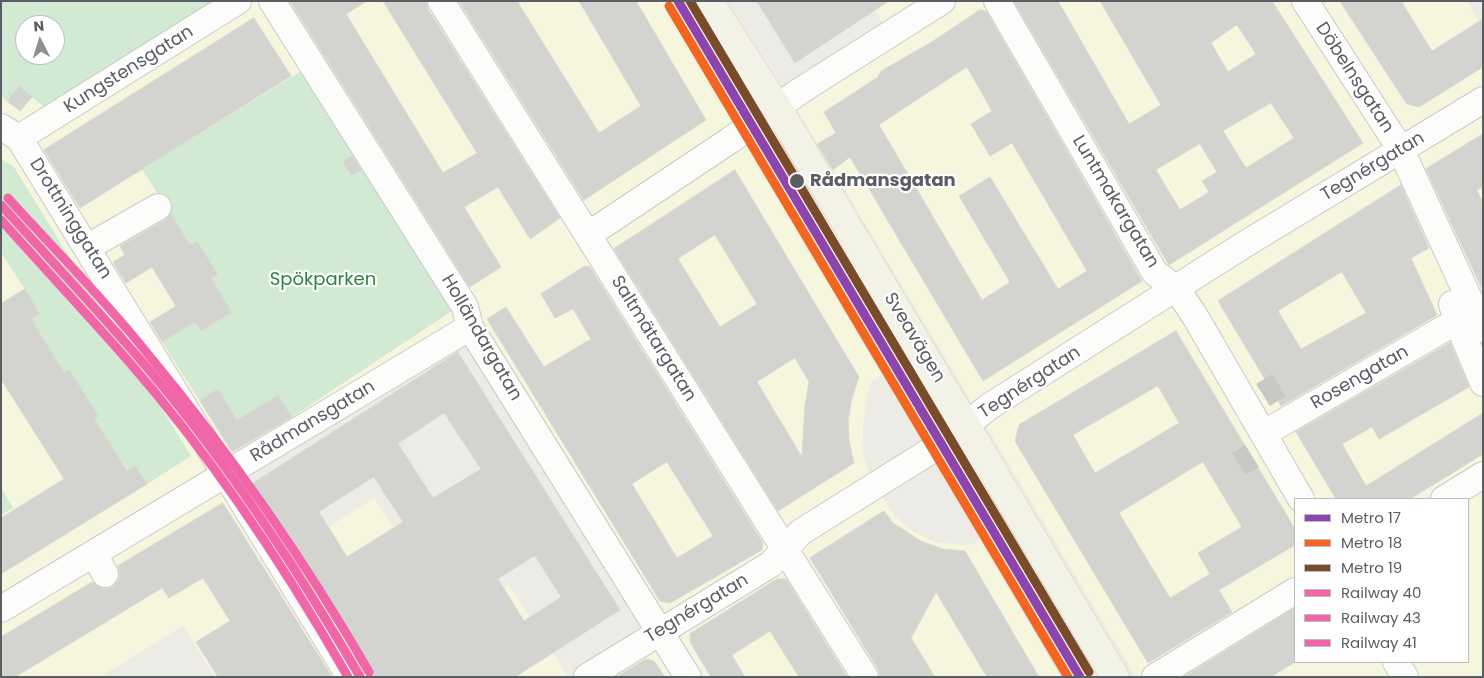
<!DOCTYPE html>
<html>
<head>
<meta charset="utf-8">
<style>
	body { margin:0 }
	#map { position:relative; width:1484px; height:678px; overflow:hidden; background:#ecebe5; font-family:Poppins,sans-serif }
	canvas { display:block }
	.frame { position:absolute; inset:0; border:2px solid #5a5d64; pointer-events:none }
	.legend { position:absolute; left:1294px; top:498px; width:175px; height:165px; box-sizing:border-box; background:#fff; border:1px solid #bdbec1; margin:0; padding:6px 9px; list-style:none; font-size:15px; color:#5a5d64 }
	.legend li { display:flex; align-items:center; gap:10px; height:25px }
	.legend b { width:25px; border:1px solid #bdbec1 }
	.north { position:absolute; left:15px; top:15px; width:50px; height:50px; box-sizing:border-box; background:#fff; border:1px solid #bdbec1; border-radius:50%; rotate:355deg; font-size:14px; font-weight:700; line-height:20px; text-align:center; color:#5a5d64 }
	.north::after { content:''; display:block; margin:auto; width:18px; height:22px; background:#8d8f91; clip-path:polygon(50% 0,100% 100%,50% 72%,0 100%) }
</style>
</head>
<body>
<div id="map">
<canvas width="1484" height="678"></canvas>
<div class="frame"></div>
<ul class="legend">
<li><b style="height:6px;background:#8e44ad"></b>Metro 17</li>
<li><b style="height:6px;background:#f26522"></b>Metro 18</li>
<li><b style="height:6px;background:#7a4b2a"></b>Metro 19</li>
<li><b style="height:6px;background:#f166a7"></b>Railway 40</li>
<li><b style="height:6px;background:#f166a7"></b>Railway 43</li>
<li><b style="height:6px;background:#f166a7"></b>Railway 41</li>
</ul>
<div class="north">N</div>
</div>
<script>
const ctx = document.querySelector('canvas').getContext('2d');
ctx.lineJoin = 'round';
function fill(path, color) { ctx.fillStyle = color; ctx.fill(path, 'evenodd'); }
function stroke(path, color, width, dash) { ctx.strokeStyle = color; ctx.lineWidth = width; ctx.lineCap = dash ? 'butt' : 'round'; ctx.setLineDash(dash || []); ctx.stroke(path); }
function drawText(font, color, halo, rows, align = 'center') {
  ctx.font = font + ' Poppins,sans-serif'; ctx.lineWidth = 4.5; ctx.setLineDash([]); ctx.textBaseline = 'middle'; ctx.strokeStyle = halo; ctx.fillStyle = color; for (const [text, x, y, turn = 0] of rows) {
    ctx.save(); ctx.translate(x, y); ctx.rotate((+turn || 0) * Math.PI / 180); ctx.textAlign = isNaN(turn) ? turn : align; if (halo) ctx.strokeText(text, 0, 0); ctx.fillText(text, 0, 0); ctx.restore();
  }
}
const commercial = new Path2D(`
	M222,1H664L882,375L872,381L867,397L863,425L862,450L868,470L886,503L899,520L909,529L935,542L963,545L974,544L980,539L1061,677H580L654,630L469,329L234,473L286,554L374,498L393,526L427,550L464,610L509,584L568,677H215L183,626L100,677H1V96L7,100L19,86Z
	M869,1H1467L1483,27V677H1136L790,98L890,35ZM1295,499H1468V662H1295Z`);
const green = new Path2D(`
	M1,1H222L47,109L19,87L7,101L1,96ZM25,25H55V55H25Z
	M306,68L455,309L292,417L278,395L237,420L218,390L200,401L162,342L195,322L201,331L232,312L211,278L217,275L190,245L142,169Z
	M1,159L14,167L191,456L147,484L135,465L127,471L94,418L97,416L69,369L64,372L31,319L40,313L1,252Z
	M1,488L13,508L1,515Z`);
const building = new Path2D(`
	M290,1H367L346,14L443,173L477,153L383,1H426L428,9L560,218L530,239L498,187L464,207L501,267L470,287Z
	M459,1H517L599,133L641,106L579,1H636L706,120L584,200Z
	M757,1H889L795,63Z
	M1014,1H1058L1129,124L1161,105L1100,1H1272L1363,143L1169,265ZM1237,25L1256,54L1228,72L1211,43ZM1271,103L1294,138L1246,168L1223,131ZM1200,144L1217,172L1202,181L1209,192L1180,210L1156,170Z
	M1340,1H1401L1432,51L1483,19V67L1419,107L1407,104Z
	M980,10L986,11L1142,281L983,381L850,157L833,170L817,144L836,133L824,112L878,77L881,71L930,43ZM967,67L992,111L971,124L990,156L1012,143L1087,271L1058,289L990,177L959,196L1010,282L982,300L879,125Z
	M254,18L291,76L80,208L44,150Z
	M19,86L32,97L20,111L7,101Z
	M1483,134V187L1477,190L1483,203V291L1426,169Z
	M352,156L361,170L352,176L343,162Z
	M735,170L859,377L852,398L848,420L849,441L854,463L778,511L614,249ZM715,235L757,304L720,327L678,259ZM795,358L809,382L805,405L802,457L757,382Z
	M1401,185L1429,248L1411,258L1437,315L1281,406L1218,301ZM1342,272L1366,313L1301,349L1278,311Z
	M171,214L190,245L197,241L218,275L211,278L232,312L201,331L195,322L162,342L150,322L176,306L152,267L126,283L113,262L125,255L120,246L165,220Z
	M585,266L590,267L763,543L762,550L670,603L660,601L487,319L506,307L544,367L591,339L573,309L555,318L541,294ZM667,462L713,536L677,558L632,484Z
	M25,289L40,314L31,319L64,372L69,369L98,416L94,418L127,471L135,465L147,484L1,574V518L64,479L1,379V304Z
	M1176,331L1295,529V545L1219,590L1232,612L1148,663L1015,441L1019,425ZM1158,386L1179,423L1095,473L1073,435ZM1203,462L1242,527L1198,553L1210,574L1170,598L1119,513Z
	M1450,343L1469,387L1379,439L1372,427L1342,444L1366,486L1483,413V454L1410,499H1336L1296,432Z
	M458,352L620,610L515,677H371L252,484ZM444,413L481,469L433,498L398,444ZM374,477L403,522L347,557L319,512ZM535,556L561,597L524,621L498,579Z
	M218,389L237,420L278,395L292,417L232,452L200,401Z
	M223,503L332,677H218L196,642L230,621L203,578L169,598L162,588L15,677H1V637L92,582L104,589L113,587L118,581L120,575L118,566Z
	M884,511L893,523L921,541L943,549L965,551L1039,677H987L936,592L911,638L935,677H880L878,669L810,558Z
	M777,579H786L847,677H799L770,631L732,655L745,677H711L690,642V634Z
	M1295,608V662L1271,677H1184Z
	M646,659L654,661L665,677H617Z`);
const minorTunnel = new Path2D(`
	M1263,395L1279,385
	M1239,464L1252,456`);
const minor = new Path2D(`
	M272,1L465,307L470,327L688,677
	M441,1L865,677
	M997,1L1155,273L1177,289L1196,318L1301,499
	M1305,1L1401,150L1483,329
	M1,127L19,138L350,677
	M19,138L238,1
	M588,235L729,141L800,91L942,1
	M88,247L158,207
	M1452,304L1457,321L1483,383
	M1263,434L1457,321
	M1444,499L1483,475
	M94,554L105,574
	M1,609L470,327
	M1396,662L1405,677
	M587,677L771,564L801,532L943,443L990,406L1242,246L1483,100
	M1155,677L1295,591`);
const major = new Path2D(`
	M683,1L730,79L773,158L916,394L1078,677
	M709,1L777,107L1115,677`);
const rail1 = new Path2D(`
	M1,205C47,256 94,306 138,357C223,455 295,565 360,677`);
const rail2 = new Path2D(`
	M1,220C44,268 88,315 130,363C214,459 285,567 348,677`);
const rail3 = new Path2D(`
	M8,198C55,250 104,299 147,353C230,453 304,559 369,672`);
const metro1 = new Path2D(`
	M678,1L1080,677`);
const metro2 = new Path2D(`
	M669,6L1068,677`);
const metro3 = new Path2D(`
	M690,1L1089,672`);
const markers = [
	[797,181,8,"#5a5d64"]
];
const streetNames = [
	["Kungstensgatan",129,70,-32],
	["Döbelnsgatan",1354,78,57],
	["Tegnérgatan",1373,167,-31],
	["Luntmakargatan",1115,202,59],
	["Drottninggatan",70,219,58],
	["Holländargatan",481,338,60],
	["Sveavägen",914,338,59],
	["Saltmätargatan",653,339,58],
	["Rosengatan",1360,378,-30],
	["Tegnérgatan",1030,383,-33],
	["Rådmansgatan",313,422,-31],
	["Tegnérgatan",697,609,-31]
];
const stopNames = [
	["Rådmansgatan",810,181]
];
const parkNames = [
	["Spökparken",323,280]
];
fill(commercial, '#f6f5dd');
fill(green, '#d2ead3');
fill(building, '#d3d3cf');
stroke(building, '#dcdad4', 1);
stroke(minorTunnel, '#c8c8c5', 26, [26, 13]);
stroke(minor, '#c9cac9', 28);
stroke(major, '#d5d2b1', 29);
stroke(minor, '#fcfcfb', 26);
stroke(major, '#f2f2e7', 28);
stroke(rail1, '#f166a7', 9);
stroke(rail2, '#f166a7', 9);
stroke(rail3, '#f166a7', 9);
stroke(metro1, '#8e44ad', 9);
stroke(metro2, '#f26522', 9);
stroke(metro3, '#7a4b2a', 9);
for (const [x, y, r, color] of markers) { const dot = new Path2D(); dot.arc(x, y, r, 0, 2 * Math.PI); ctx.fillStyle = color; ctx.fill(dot); stroke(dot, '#fff', 2); }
drawText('18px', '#5a5d64', '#fff', streetNames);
drawText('bold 18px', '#5a5d64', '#fff', stopNames, 'left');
drawText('18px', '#2c8241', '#fff', parkNames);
</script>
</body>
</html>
